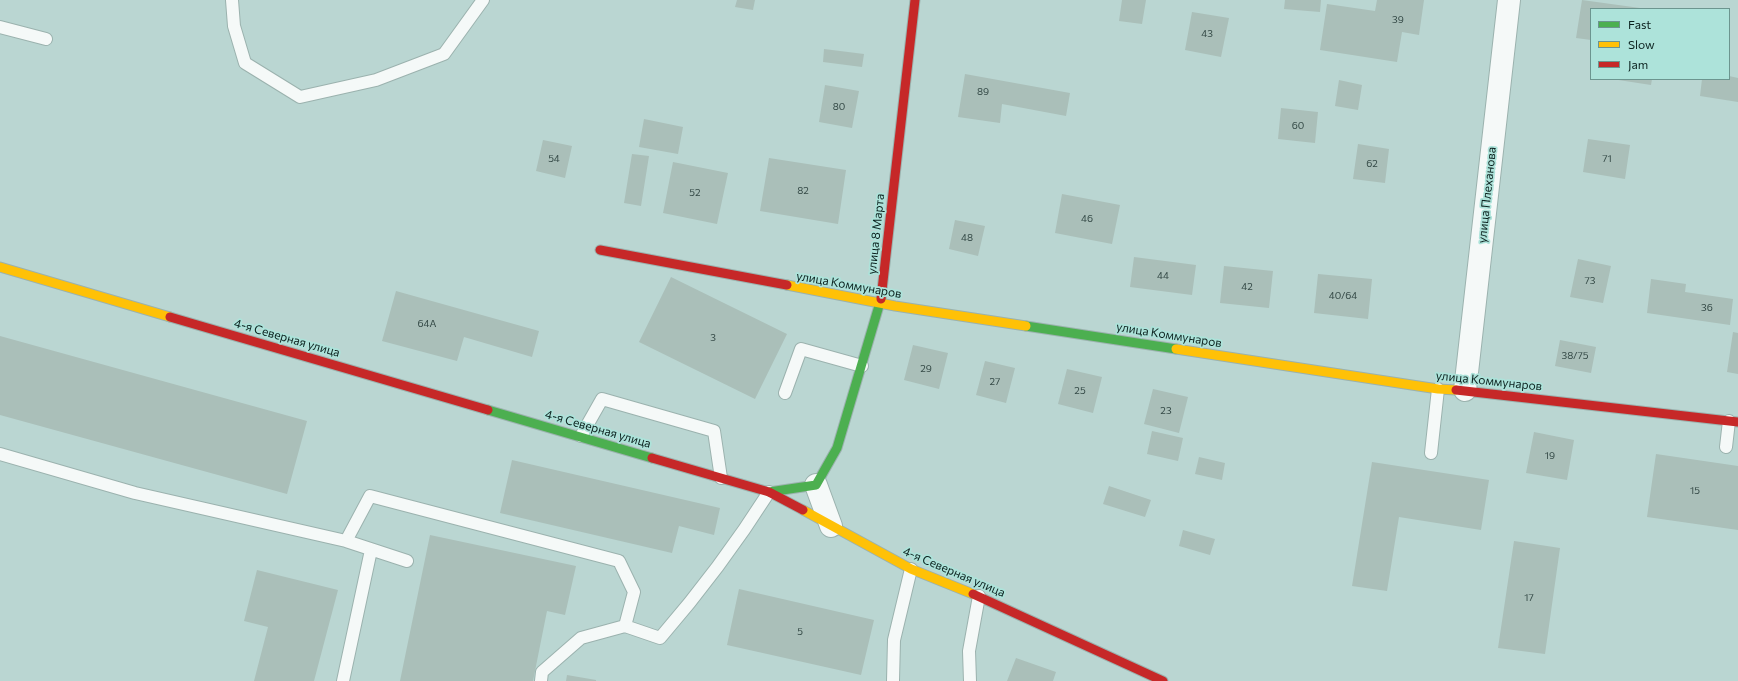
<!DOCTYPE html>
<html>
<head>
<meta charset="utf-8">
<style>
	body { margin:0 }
	#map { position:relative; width:1738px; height:681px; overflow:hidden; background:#bad6d2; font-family:Commissioner,sans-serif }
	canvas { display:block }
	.legend { position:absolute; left:1590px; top:8px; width:140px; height:72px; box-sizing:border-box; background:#ade3da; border:1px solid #6c958f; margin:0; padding:5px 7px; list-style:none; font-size:12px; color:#0b211e }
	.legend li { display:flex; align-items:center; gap:8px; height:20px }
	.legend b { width:20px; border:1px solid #6c958f }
</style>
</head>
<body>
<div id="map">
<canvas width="1738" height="681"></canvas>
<ul class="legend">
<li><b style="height:5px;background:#4caf50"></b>Fast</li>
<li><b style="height:5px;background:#ffc107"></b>Slow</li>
<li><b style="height:5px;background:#c62828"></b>Jam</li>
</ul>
</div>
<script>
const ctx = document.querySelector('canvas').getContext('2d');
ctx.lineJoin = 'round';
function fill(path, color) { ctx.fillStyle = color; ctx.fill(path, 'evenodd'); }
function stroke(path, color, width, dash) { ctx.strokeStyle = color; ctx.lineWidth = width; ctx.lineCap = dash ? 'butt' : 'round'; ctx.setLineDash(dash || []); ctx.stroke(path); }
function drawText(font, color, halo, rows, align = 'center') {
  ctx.font = font + ' Commissioner,sans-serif'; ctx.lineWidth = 3.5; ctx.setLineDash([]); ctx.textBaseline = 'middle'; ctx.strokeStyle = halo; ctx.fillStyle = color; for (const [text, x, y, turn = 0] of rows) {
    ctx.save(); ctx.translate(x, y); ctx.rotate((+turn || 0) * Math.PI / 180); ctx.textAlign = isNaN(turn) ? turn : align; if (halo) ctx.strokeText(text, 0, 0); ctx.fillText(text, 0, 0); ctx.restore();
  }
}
const building = new Path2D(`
	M737,0H755L753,10L735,7Z
	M1122,0H1146L1142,24L1119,21Z
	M1285,0H1321L1320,12L1284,9Z
	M1377,0H1424L1419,35L1402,32L1397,62L1320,50L1327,4L1375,11Z
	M1582,0L1640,8L1639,9H1591V40L1576,38Z
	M1192,12L1229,18L1221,57L1185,50Z
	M824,49L864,54L862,67L823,62Z
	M965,74L1070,93L1066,116L1002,104L1000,123L958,117Z
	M1729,76L1738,78V102L1700,96L1702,79H1729Z
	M1612,79H1652L1651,85Z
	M1339,80L1362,85L1358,110L1335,106Z
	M825,85L859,91L852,128L819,122Z
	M1281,108L1318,112L1315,143L1278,139Z
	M644,119L683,127L678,154L639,147Z
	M1588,139L1630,145L1625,179L1583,172Z
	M543,140L572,146L565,178L536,171Z
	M1358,144L1389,149L1385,183L1353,179Z
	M632,154L649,156L641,206L624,203Z
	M769,158L846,170L838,224L760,211Z
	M673,162L728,173L717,224L663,213Z
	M1062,194L1120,205L1112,244L1055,233Z
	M955,220L985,226L978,256L949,249Z
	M1134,257L1196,265L1192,295L1130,287Z
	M1578,259L1611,266L1603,303L1570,297Z
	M1224,266L1273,271L1269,308L1220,303Z
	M1318,274L1372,279L1368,319L1314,313Z
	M671,277L787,334L755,399L639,342Z
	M1651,279L1686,284L1685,292L1733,299L1730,325L1647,313Z
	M396,291L539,331L532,357L464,337L457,361L382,341Z
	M1733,332L1738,333V374L1727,372Z
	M0,336L307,421L287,494L0,415Z
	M1560,340L1596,347L1591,373L1555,366Z
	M913,345L948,353L939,389L904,380Z
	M985,361L1015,368L1006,403L976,395Z
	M1067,369L1102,377L1093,413L1058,404Z
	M1153,389L1188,397L1179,433L1144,424Z
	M1152,431L1183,438L1178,461L1147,454Z
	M1534,432L1574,440L1567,480L1526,473Z
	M1656,454L1738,466V530L1647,517Z
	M1199,457L1225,463L1222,480L1195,474Z
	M512,460L720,508L714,535L679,526L672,553L500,513Z
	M1372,462L1489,480L1481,530L1399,517L1387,591L1352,586Z
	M1109,486L1151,500L1145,517L1103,504Z
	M1183,530L1215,539L1210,555L1179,546Z
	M430,535L576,566L565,615L547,611L533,681H400Z
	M1514,541L1560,548L1545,654L1498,648Z
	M257,570L338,590L314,681H254L268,627L244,621Z
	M739,589L874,620L861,675L727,645Z
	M1016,658L1056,672L1053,681H1007Z
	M567,675L596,680V681H566Z`);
const lane = new Path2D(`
	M232,0L234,26L245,63L300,97L376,80L444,54L483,0
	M0,27L46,39
	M785,393L801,349L862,366
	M581,436L602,399L714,431L721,478
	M1726,447L1729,421
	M1431,453L1438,389
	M0,454L135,493L346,541L370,496L619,561L634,592L625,626L660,638C700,592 736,544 769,492
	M346,541L407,561
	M343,681L371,550
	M541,681L542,672L581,638L625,626
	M893,681L894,640L911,569
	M970,681L969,651L979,596`);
const street = new Path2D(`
	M1465,390L1509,0
	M816,485L831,526`);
const fast = new Path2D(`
	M1026,326L1176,349
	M488,410L652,458
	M769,492L816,485L837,448L881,299`);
const slow = new Path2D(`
	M0,267L170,317
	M787,285L895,306L1026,326
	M1176,349L1438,389L1456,390
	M803,510L911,569L973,594`);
const jam = new Path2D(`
	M600,250L787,285
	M881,299L915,0
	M170,317L488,410
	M1456,390L1738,422
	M652,458L769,492L803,510
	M973,594L1163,681`);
const numberNames = [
	["39",1398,20],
	["43",1207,34],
	["89",983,92],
	["80",839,107],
	["60",1298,126],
	["54",554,159],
	["71",1607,159],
	["62",1372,164],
	["82",803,191],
	["52",695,193],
	["46",1087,219],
	["48",967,238],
	["44",1163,276],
	["73",1590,281],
	["42",1247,287],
	["40/64",1343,296],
	["36",1707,308],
	["64А",427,324],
	["3",713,338],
	["38/75",1575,356],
	["29",926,369],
	["27",995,382],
	["25",1080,391],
	["23",1166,411],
	["19",1550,456],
	["15",1695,491],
	["17",1529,598],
	["5",800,632]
];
const streetNames = [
	["улица Плеханова",1487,195,-84],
	["улица 8 Марта",876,234,-84],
	["улица Коммунаров",849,285,10],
	["улица Коммунаров",1169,335,9],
	["4-я Северная улица",287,338,16],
	["улица Коммунаров",1489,381,6],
	["4-я Северная улица",598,429,16],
	["4-я Северная улица",954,572,23]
];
fill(building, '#aabfb9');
stroke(lane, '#9bb2ae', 14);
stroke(street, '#9bb2ae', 24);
stroke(fast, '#9bb2ae', 11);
stroke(slow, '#9bb2ae', 11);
stroke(jam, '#9bb2ae', 11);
stroke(lane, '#f5f9f8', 12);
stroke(street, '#f5f9f8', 22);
stroke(fast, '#4caf50', 9);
stroke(slow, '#ffc107', 9);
stroke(jam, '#c62828', 9);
drawText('10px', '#344946', null, numberNames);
drawText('12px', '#0b211e', '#ade3da', streetNames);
</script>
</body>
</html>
